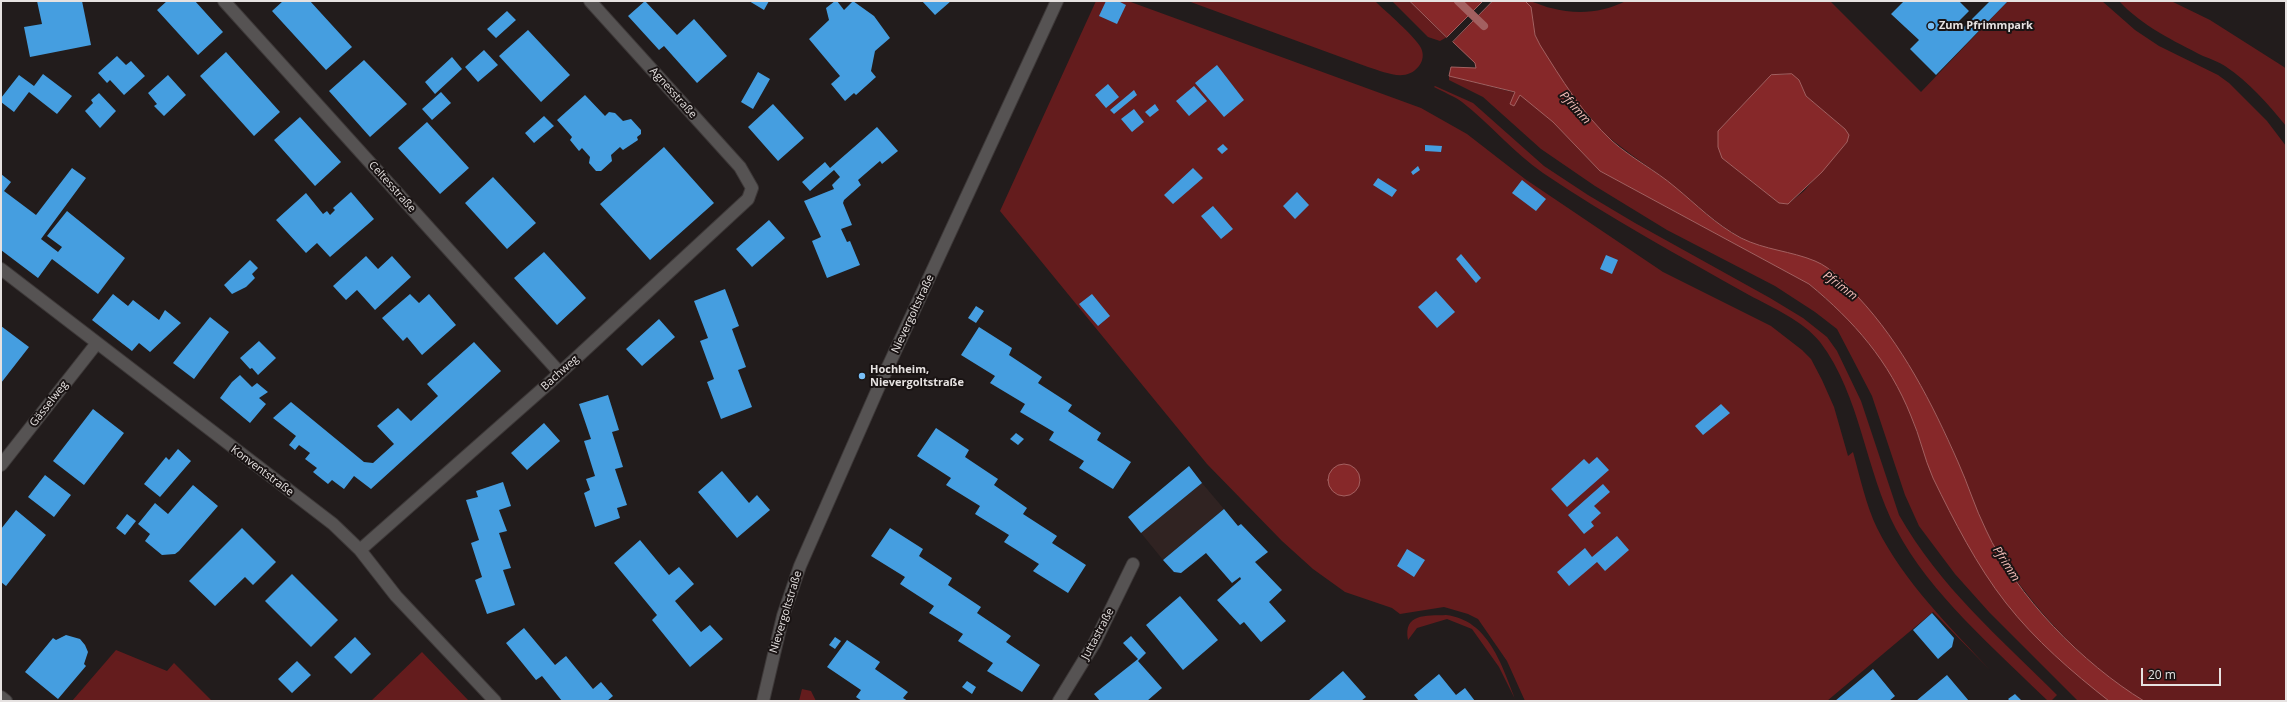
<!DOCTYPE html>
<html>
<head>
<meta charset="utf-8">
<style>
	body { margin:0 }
	#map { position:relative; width:2287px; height:702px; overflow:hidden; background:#221c1c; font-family:"Open Sans",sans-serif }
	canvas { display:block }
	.frame { position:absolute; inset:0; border:2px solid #e6e2e1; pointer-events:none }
	.scale { position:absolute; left:2141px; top:668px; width:80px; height:18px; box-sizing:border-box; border:2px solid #e6e2e1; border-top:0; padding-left:5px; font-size:12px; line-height:14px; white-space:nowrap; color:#e6e2e1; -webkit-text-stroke:3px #191313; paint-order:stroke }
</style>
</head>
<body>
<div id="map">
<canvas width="2287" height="702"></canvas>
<div class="frame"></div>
<div class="scale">20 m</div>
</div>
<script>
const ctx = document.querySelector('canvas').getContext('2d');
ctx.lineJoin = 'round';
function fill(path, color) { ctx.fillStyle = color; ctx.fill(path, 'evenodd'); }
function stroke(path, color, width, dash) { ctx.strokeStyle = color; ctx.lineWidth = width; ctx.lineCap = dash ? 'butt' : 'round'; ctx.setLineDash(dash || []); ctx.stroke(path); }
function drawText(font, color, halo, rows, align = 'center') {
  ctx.font = font + ' "Open Sans",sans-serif'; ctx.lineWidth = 4; ctx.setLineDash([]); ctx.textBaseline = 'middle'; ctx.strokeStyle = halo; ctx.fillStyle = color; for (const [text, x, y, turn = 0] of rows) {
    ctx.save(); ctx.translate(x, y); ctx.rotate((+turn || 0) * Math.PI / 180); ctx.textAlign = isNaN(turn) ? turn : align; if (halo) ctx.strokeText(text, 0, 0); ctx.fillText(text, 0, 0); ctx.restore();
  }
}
const built = new Path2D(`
	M1202,483L1224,509L1163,560L1141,533Z`);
const green = new Path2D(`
	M1096,1H1128L1421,108L1467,134L1525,179L1663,272L1771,326L1802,350L1811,359L1822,380L1834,407L1848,456L1853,452C1860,477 1866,505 1877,528C1904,582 1950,627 1991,671L1933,612L1827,701H1525L1507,661L1478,619L1468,614L1444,607L1400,614L1392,608L1345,592L1313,569L1282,541L1207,464L1000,211Z
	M1188,1H1375C1386,12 1415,36 1421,48C1424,54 1423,61 1419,66C1406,83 1385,72 1368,67Z
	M1392,1H1410L1447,37L1440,41L1428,37Z
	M1525,1C1535,1 1541,6 1551,8C1577,15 1602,13 1626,1H1830L1921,92L2008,1H2102L2135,30L2159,46L2218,75L2229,83L2267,121L2286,146V701C2251,701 2215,701 2180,701C2169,701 2152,702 2141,700C2120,690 2101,671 2084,656C2046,621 2012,579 1987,534C1975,511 1968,485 1958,462C1929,396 1895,335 1845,284C1813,251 1778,258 1740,237C1715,223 1696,204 1674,186C1655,171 1635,158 1616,143C1588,122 1549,69 1536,37C1531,24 1534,11 1525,1ZM1786,74L1799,80L1806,96L1845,129L1847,142L1804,191L1788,204L1779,203L1722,158L1718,131L1771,75Z
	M2119,1H2171L2210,20L2284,67L2286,69V126C2268,104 2249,82 2225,66C2219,62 2211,59 2203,56C2174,41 2142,26 2119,1Z
	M1449,76L1516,93L1514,106L1520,94L1553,122L1600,171L1809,284L1849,319L1885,363L1897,382L1912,417L1932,476L1992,583L2007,604L2057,657L2109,701H2078L1989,612L1955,574L1919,526L1905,495L1872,396L1837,329L1815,312L1775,286L1667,230L1595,186L1541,149L1483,97L1449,80Z
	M1435,86L1473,103L1544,166L1588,195L1635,223L1770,298L1803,318L1827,337L1837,351L1861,401L1899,515C1939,586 2000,638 2057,695L2051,701H2048C1996,650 1930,594 1896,529C1865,470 1861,396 1820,342C1802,320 1773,308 1749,295C1680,256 1609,218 1543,173C1514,153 1490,124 1462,102C1454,96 1443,92 1434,87Z
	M1446,615C1489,620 1502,666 1516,701L1499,667L1472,629L1447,619L1417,628L1408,640C1403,613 1426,616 1446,615Z
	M116,650L167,671L174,663L211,700L72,701Z
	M422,652L469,701H371Z
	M802,689L811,691L816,701H799Z`);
const water = new Path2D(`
	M1410,1H1483L1447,37Z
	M1493,1H1525L1531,7L1535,35L1540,45C1562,80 1582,113 1612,141C1631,158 1655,170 1675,187C1697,205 1715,224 1741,238C1765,250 1791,251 1815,261C1832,268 1846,284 1858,297C1902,344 1932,403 1958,462C1968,484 1975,508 1986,530C2016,596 2083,664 2144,701H2109C2072,672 2035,640 2006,603C1977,566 1954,521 1933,478C1924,458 1920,436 1911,416C1889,361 1854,321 1809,284L1600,171L1553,122L1520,95L1514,106L1510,104L1515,92L1449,76L1451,67L1476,68L1475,63L1453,42Z
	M1792,74L1799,80L1806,96L1845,129L1849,135L1847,142L1822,172L1788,204L1779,203L1722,158L1718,147V131L1771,75Z
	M1328 480a16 16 0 1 1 32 0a16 16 0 1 1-32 0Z`);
const stream = new Path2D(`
	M1458,1L1484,26`);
const building = new Path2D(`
	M37,1H82L91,45L30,57L24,27L42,24Z
	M167,1H195L223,32L198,55L157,10Z
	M283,1H310L352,47L326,70L272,11Z
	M645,1L677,35L694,19L727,56L697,83L664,46L659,50L628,16Z
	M749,1H769L764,10Z
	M835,1H837L844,10L853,1L874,16L890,38L875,51L871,71L876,77L856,95L854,93L845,101L831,84L840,76L809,39L829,20L826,8Z
	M922,1H951L935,15Z
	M1106,1H1118L1126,5L1117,24L1099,16Z
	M1904,1H1959L1969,11L1955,25L1961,30L1990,1H2008L1936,75L1910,49L1919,40L1891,14Z
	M507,11L516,20L496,38L487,29Z
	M528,30L570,75L541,102L499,56Z
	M484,50L498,65L478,82L465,67Z
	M226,52L280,112L254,136L200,76Z
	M117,56L126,65L131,61L145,76L124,95L110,80L107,83L98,73Z
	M452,57L462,69L435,94L425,82Z
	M364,60L407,104L370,137L329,91Z
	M1217,65L1244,100L1224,117L1195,83Z
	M758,72L770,79L753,109L741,102Z
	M43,74L72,96L57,114L29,92L14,112L1,102V98L19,75L34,86Z
	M168,75L186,95L164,116L154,106L157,104L148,93Z
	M1108,84L1119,97L1106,108L1095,95Z
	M1194,86L1207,101L1189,116L1176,101Z
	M1134,90L1137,95L1114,114L1110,110Z
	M441,92L451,103L432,120L422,109Z
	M99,93L116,111L100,128L85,111L93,103L91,100Z
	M585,95L605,116L609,112L615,113L623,121L631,119L641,130V134L637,137L638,140L623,150L620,147L611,155L612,161L601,171H596L589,163L590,157L582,148L579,151L570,140L572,137L557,120Z
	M773,104L804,138L778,161L748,127Z
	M1155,104L1159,110L1150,117L1145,112Z
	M1134,109L1144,122L1132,132L1121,119Z
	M544,116L554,126L534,143L525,133Z
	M300,117L341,162L315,186L274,140Z
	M427,122L469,168L440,194L398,148Z
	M877,127L898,151L882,164L880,161L858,180L861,185L844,200L843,203L852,225L841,229L847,242L850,241L860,265L827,278L812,241L821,237L804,201L834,189L832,185L840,177L834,170L810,191L802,182L825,162L830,168Z
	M1223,144L1228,149L1222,154L1217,149Z
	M1425,145L1442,146L1441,152L1425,151Z
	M664,147L714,203L650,260L600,204Z
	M1418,166L1420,170L1413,175L1411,172Z
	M72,168L86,178L41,239L58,252L62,247L47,236L67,211L125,258L98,294L52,259L38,278L1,250V174L11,182L4,191L36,215Z
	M1193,168L1203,178L1173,204L1164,195Z
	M493,177L536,223L507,249L465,203Z
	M1378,178L1397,190L1392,197L1373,185Z
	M1522,180L1546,199L1536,211L1512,193Z
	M351,192L374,219L330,257L317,243L306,253L276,220L306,193L323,214L327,211L330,215L335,210L333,208Z
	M1297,192L1309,205L1295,219L1283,206Z
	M1213,206L1233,229L1221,239L1201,216Z
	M769,220L785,238L752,267L736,249Z
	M544,252L586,298L557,325L514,278Z
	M1461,254L1481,278L1476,283L1456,259Z
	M1606,255L1618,260L1612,274L1600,269Z
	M366,256L378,269L392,256L411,277L375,310L357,290L346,300L333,286Z
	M250,260L258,268L252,274L255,278L246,287L232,294L224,285Z
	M725,289L739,326L732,329L746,367L738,370L752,407L721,419L707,382L714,379L700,341L708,338L694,301Z
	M1436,291L1455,312L1437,328L1418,307Z
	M113,294L128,306L133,300L159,320L165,310L181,323L150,352L139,343L132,351L92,320Z
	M410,294L419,303L429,294L456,325L422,355L407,337L403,341L382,318Z
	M1092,294L1110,316L1098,326L1079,304Z
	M976,306L984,311L976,323L968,318Z
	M210,317L229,332L194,379L173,363Z
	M659,319L675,337L642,366L626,349Z
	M1,326L29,347L1,383Z
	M979,327L1012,348L1009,355L1042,377L1038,383L1072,405L1068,411L1101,433L1097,440L1131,462L1113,489L1079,468L1084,461L1049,440L1054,432L1020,412L1025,404L990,383L995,376L961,355Z
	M259,341L276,358L258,375L252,368L250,369L240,358Z
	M474,342L501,371L371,489L354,476L344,489L332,480L328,484L313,472L317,468L305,459L310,453L299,445L295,450L289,445L296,436L273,418L291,402L364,462L373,463L394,444L377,426L398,408L411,421L438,396L427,384Z
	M240,375L252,387L257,383L268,392L259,398L266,404L250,423L220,398L232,382Z
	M608,395L619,430L612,432L623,467L615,469L627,505L617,508L620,518L595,527L584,493L590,490L586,479L595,476L584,441L591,439L579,404Z
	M1721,404L1730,413L1703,435L1695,426Z
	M93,409L124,433L84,485L53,461Z
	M544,423L560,441L527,470L511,453Z
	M936,428L969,450L965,457L998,479L994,485L1027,508L1023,514L1057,536L1052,543L1086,565L1068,593L1033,571L1039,564L1004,542L1009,535L975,514L980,506L946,485L951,478L917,456Z
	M1016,433L1024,439L1018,445L1010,439Z
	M178,449L191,461L160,497L144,484L166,457L169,460Z
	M1597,457L1609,470L1567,507L1551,489L1584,459L1589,464Z
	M1189,466L1202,483L1141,533L1128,517Z
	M722,471L749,503L757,495L770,510L737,538L698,492Z
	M45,475L71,495L54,517L28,497Z
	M503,482L511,506L499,510L507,531L499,533L511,568L503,570L515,605L487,614L475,580L482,577L471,543L479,540L466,500L478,497L476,491Z
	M1603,484L1610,492L1594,506L1601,513L1591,522L1594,526L1584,534L1568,515Z
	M193,485L218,506L179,551L175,554L162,555L145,541L150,534L138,524L155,503L168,514Z
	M1224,509L1238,526L1241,524L1268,552L1255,562L1282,590L1269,602L1286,621L1261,642L1244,622L1240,625L1217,600L1241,579L1240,577L1232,583L1206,553L1181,573L1174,572L1163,560Z
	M16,510L46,535L6,586L1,582V529Z
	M127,514L136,521L125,535L116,528Z
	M242,528L276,562L253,585L245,577L215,606L189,581Z
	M890,528L923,549L919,556L952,578L948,585L981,607L977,613L1011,636L1006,642L1040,665L1022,692L987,671L993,663L958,641L963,634L929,613L934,606L900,584L905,577L871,556Z
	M1617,536L1629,550L1605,571L1597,562L1569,586L1557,572L1585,548L1592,557Z
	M640,540L669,575L679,567L694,584L675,601L701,632L710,625L723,639L690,667L652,620L657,615L614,563Z
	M1407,549L1425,560L1414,577L1397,566Z
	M292,574L338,620L311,647L265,601Z
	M1180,596L1218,640L1183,670L1146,625Z
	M1932,613L1954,638L1952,647L1938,659L1913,630Z
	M524,628L555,665L566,656L593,689L601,682L613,696L607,701H562L542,676L536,680L506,643Z
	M66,635L80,639L85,645L88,652L84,664L86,666L58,699L25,672L53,638L56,640Z
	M1131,636L1146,653L1138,661L1162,688L1147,701H1100L1094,694L1138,659L1123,643Z
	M355,637L371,654L351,674L334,657Z
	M835,637L841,641L835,649L829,645Z
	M847,640L880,662L875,669L908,692L903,698L908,701H862L856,697L861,690L827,667Z
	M297,661L311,675L292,693L278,679Z
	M1873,669L1895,696L1889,701H1835Z
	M1343,671L1366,697L1361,701H1308Z
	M1439,674L1456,695L1465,688L1475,701H1419L1414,695Z
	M1947,675L1969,701H1916Z
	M967,681L976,687L972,694L962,687Z
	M2015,694L2022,701H2010L2008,699Z`);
const minor = new Path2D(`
	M224,1L560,373
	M1,269L333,524L360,550L396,596L495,701
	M1,465L97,343
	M360,550L548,384L748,199L752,188L740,167L590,1
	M1,697L6,701
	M763,701L783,616L800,566L880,384L1057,1
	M1059,701L1095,642L1133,564`);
const markers = [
	[1931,26,4,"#78bff7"],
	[862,376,4,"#78bff7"]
];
const poiNames = [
	["Zum Pfrimmpark",1939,26],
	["Hochheim,",870,370],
	["Nievergoltstraße",870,383]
];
const streetNames = [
	["Agnesstraße",673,93,48],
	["Celtesstraße",392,187,48],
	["Nievergoltstraße",913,314,-65],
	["Bachweg",560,373,-42],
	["Gässelweg",49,404,-52],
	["Konventstraße",262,471,37],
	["Nievergoltstraße",786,612,-73],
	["Juttastraße",1098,634,-62]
];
const waterNames = [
	["Pfrimm",1575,108,48],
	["Pfrimm",1840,286,37],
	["Pfrimm",2006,564,57]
];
fill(built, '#302322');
fill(green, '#641c1d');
fill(water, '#862829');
stroke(water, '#a36060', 1);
stroke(stream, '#a36060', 8);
fill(building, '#459ee0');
stroke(minor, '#3d3838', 14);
stroke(minor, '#565353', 12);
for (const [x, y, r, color] of markers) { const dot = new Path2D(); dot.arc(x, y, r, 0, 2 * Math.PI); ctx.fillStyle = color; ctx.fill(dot); stroke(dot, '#191313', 1.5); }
drawText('bold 11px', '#e6e2e1', '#191313', poiNames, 'left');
drawText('11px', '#e6e2e1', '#191313', streetNames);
drawText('italic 12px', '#f5bfba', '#191313', waterNames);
</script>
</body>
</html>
